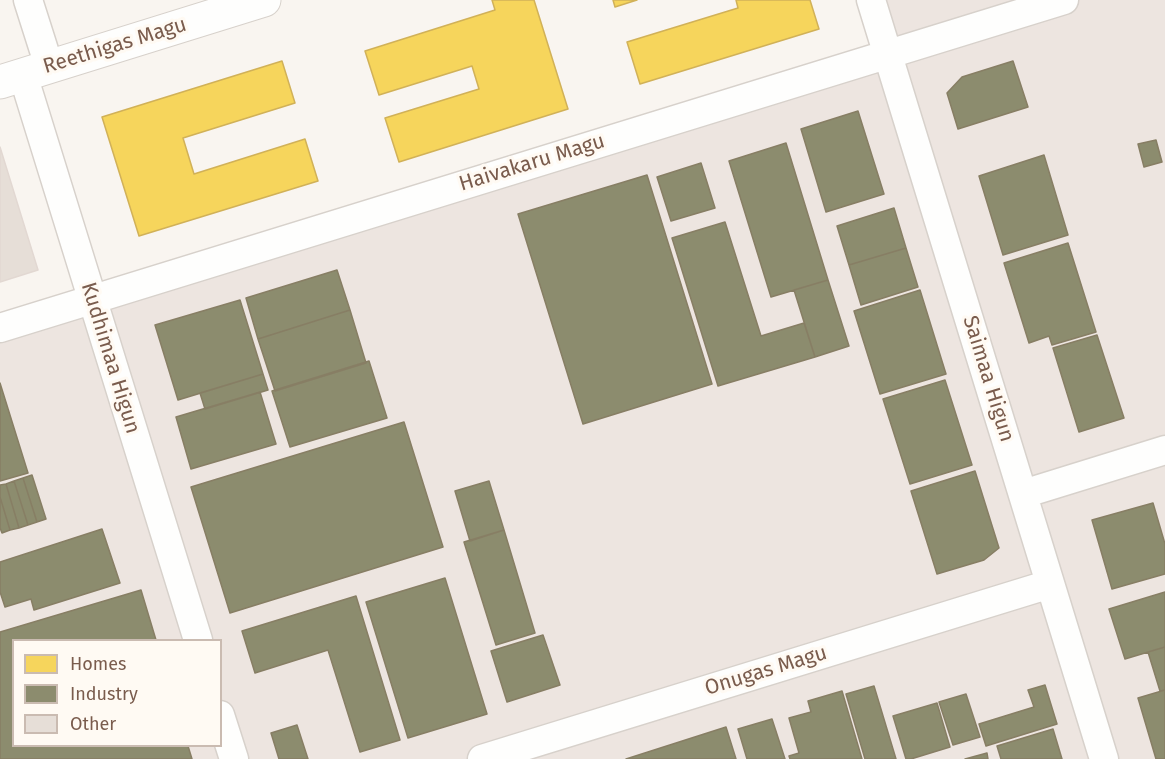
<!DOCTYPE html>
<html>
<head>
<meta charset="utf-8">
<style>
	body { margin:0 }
	#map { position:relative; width:1165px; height:759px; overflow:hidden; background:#f9f5f0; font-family:"Fira Sans",sans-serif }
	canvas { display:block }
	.legend { position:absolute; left:12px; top:639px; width:210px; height:108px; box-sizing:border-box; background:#fffaf3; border:2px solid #cabbb1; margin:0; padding:8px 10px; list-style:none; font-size:18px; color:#7a5c4d }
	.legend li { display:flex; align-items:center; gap:12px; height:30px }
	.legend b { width:30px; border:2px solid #cabbb1 }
</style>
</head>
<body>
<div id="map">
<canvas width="1165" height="759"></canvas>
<ul class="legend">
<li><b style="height:16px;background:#f6d55c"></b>Homes</li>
<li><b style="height:16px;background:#8c8c6e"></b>Industry</li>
<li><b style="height:16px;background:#e6ded7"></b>Other</li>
</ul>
</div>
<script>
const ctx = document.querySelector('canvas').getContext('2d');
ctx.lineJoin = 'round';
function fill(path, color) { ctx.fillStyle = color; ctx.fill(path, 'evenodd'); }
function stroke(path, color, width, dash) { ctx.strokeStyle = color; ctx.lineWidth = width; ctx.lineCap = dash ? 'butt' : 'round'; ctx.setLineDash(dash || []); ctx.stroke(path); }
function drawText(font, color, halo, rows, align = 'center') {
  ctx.font = font + ' "Fira Sans",sans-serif'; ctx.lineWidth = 6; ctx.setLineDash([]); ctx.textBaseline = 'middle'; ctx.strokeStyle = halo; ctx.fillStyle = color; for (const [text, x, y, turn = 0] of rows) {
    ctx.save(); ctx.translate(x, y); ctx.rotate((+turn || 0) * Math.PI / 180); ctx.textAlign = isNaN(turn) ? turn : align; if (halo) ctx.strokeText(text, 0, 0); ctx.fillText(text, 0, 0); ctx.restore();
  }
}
const industrial = new Path2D(`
	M871,0H1165V759H0V328L887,55ZM14,640H220V746H14Z`);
const homes = new Path2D(`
	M492,0H534L568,109L399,162L385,118L479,89L472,66L379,95L365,51L495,10Z
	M613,0H637L615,7Z
	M736,0H810L819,29L640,84L627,42L738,8Z
	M282,61L295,103L183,138L194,174L305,139L318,181L139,236L102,117Z`);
const industry = new Path2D(`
	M1013,61L1028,107L958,129L947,93L962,77Z
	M858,111L884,194L826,212L801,129Z
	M1156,140L1162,162L1144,167L1138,144Z
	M786,143L828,280L771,297L729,161Z
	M1044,155L1068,235L1003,255L979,176Z
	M701,163L715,208L671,221L657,177Z
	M647,175L712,384L583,424L518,214Z
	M894,208L906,248L849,265L837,226Z
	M725,222L761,336L804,323L815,357L718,386L672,238Z
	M1068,243L1096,332L1052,345L1049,336L1029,343L1004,263Z
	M906,248L918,287L861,305L849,265Z
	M337,270L350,310L258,339L246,298Z
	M828,280L849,346L815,357L794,290Z
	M920,290L946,374L880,394L854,311Z
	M240,300L263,374L178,400L155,325Z
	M350,310L366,363L275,391L258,339Z
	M1097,335L1124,418L1079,432L1053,348Z
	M369,361L387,418L290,447L272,391Z
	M263,374L268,390L205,409L200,393Z
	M945,380L972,465L910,484L883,399Z
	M0,383L28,473L0,481Z
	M260,392L276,444L191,469L176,417Z
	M404,422L443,547L230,613L191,487Z
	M975,471L999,548L984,560L937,574L911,491Z
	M32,475L46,519L37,522L23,478Z
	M23,478L37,522L28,525L14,481Z
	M14,481L28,525L19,528L6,484Z
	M489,481L504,530L470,541L455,491Z
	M6,484L19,528L10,530L0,497V485Z
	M0,497L10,530L2,533L0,528Z
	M1153,503L1165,544V574L1112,589L1092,520Z
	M102,529L120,583L34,610L31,599L5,607L0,592V562Z
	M504,530L535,633L496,645L464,542Z
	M445,578L487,714L408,738L366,602Z
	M141,590L156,640H14V746H188L192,759H0V632Z
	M1165,592V647L1125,659L1109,609Z
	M356,596L400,740L360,752L328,650L255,673L242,631Z
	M543,635L560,685L507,702L491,651Z
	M1165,647V690L1160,691L1148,652Z
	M1045,685L1057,724L986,746L979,724L1034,707L1028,690Z
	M874,686L896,759H865L846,694Z
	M1165,690V759H1156L1138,698Z
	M842,691L862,759H790L789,756L799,753L789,718L811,712L808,701Z
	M966,694L980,737L953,745L939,702Z
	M937,703L950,747L911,759H906L893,716Z
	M772,719L785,759H747L738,729Z
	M297,725L308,759H279L271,733Z
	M726,727L736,759H626Z
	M1053,729L1062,759H1001L997,746Z
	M987,753L988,759H965Z`);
const building = new Path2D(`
	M0,147L38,270L0,282Z`);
const minor = new Path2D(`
	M28,0L49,66
	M871,0L1104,759
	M23,75L198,640
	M0,328L1064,0
	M1023,494L1165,450
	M220,715L234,759
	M482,759L1050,584`);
const tertiary = new Path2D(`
	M0,82L264,0`);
const streetNames = [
	["Reethigas Magu",115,46,-17],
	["Haivakaru Magu",532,163,-17],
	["Kudhimaa Higun",110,358,73],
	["Saimaa Higun",988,379,73],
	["Onugas Magu",766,671,-17]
];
fill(industrial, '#ede5e0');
fill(homes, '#f6d55c');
stroke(homes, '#d1b158', 1.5);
fill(industry, '#8c8c6e');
stroke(industry, '#877e64', 1.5);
fill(building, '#e6ded7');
stroke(building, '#e2d8d2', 1.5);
stroke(minor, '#d7d1cb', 31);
stroke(tertiary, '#d7d1cb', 35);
stroke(minor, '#fefefd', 28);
stroke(tertiary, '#fefefd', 33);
drawText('21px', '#7a5c4d', '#fffaf3', streetNames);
</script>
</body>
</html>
